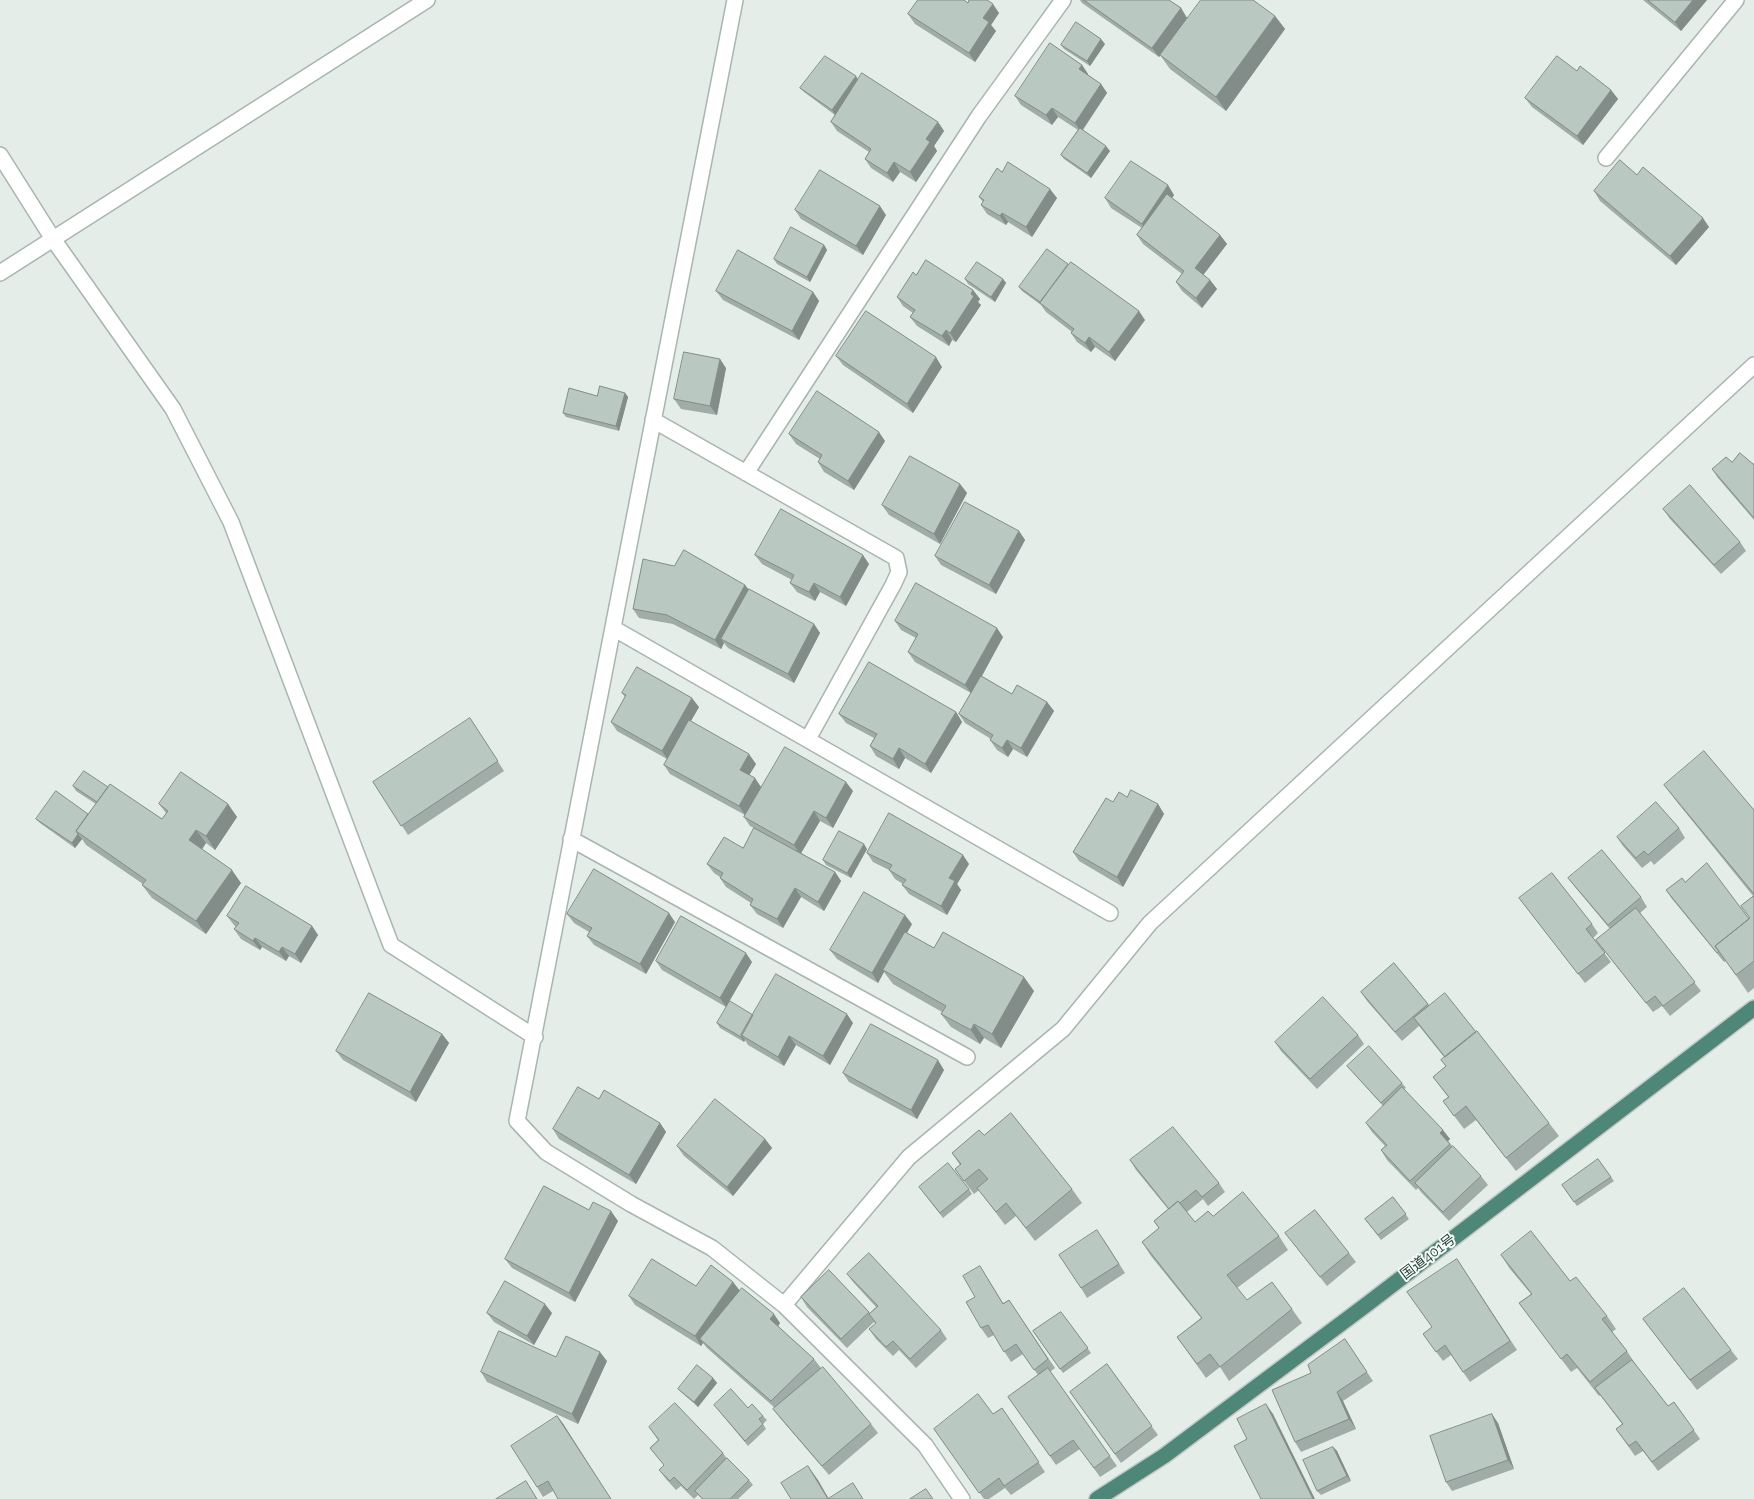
<!DOCTYPE html>
<html>
<head>
<meta charset="utf-8">
<style>
	body { margin:0 }
	canvas { display:block; background:#e5ede9 }
</style>
</head>
<body>
<canvas width="1754" height="1499"></canvas>
<script>
const ctx = document.querySelector('canvas').getContext('2d');
ctx.lineJoin = 'round';
function stroke(path, color, width, dash) { ctx.strokeStyle = color; ctx.lineWidth = width; ctx.lineCap = dash ? 'butt' : 'round'; ctx.setLineDash(dash || []); ctx.stroke(path); }
function fill(path, color) { ctx.fillStyle = color; ctx.fill(path, 'evenodd'); }
function drawText(font, color, halo, rows, align = 'center') {
  ctx.font = font + ' Raleway,"Noto Sans JP",sans-serif'; ctx.lineWidth = 4; ctx.setLineDash([]); ctx.textBaseline = 'middle'; ctx.strokeStyle = halo; ctx.fillStyle = color; for (const [text, x, y, turn = 0] of rows) {
    ctx.save(); ctx.translate(x, y); ctx.rotate((+turn || 0) * Math.PI / 180); ctx.textAlign = isNaN(turn) ? turn : align; if (halo) ctx.strokeText(text, 0, 0); ctx.fillText(text, 0, 0); ctx.restore();
  }
}
const minor = new Path2D(`
	M735,0L517,1121L546,1152L631,1204L712,1248L784,1305L925,1445L962,1499
	M0,155L53,239L173,409L231,522L391,945L535,1037
	M1606,158L1736,0
	M653,420L896,558L899,572L893,585L808,739
	M746,473L979,116L1063,0
	M613,628L1110,913
	M571,839L967,1057
	M784,1305L909,1157L1063,1029L1150,923L1754,365`);
const tertiary = new Path2D(`
	M0,273L427,0`);
const trunk = new Path2D(`
	M1097,1499L1164,1456L1366,1305L1754,1008`);
const wall = new Path2D(`
	M1080,0H1169L1181,8L1187,18L1170,42L1275,16L1285,29L1226,111L1170,69L1160,55L1159,57L1082,3Z
	M1643,0H1707L1681,31Z
	M968,3L999,13L991,25L996,31L975,62L915,24L908,14Z
	M1105,44L1090,66L1064,49L1061,45Z
	M1082,65L1088,74V75L1101,84L1107,93L1083,130L1110,151L1091,178L1064,159L1061,155L1078,130L1058,117L1052,125L1021,105L1015,96Z
	M1577,71L1611,90L1618,99L1583,145L1532,107L1525,98Z
	M858,80L938,122L944,131L934,146L937,151L916,182L900,172L893,182L871,168L865,159L869,152L837,131L831,122L835,115L804,92L800,88Z
	M1002,172L1057,198L1032,237L1008,222L1006,225L987,214L981,205L983,202L979,197Z
	M1637,175L1709,227L1676,265L1600,201L1594,191Z
	M1174,195L1172,198L1220,235L1227,244L1203,275L1210,280L1217,289L1202,308L1182,291L1176,282L1182,274L1143,244L1137,235L1142,228L1111,208L1105,198Z
	M795,210L886,215L863,255L801,219Z
	M824,245L827,250L810,282L777,264L774,259Z
	M916,275L973,290L980,299L978,302L981,305L956,342L952,340L949,346L917,326L910,317L913,313L903,306L897,297Z
	M965,279H1003L1006,283L995,302L968,284Z
	M1019,287L1145,320L1115,361L1095,347L1091,352L1077,342L1071,333L1072,332L1046,312L1041,305L1022,291Z
	M716,291L813,292L819,301L799,340L723,300Z
	M836,356L942,367L913,413L843,365Z
	M726,368L717,415L681,409L674,399Z
	M625,393L628,397L619,431L566,417L563,413Z
	M789,434L885,441L854,490L824,472L818,462L820,459L796,444Z
	M1732,462L1753,464H1754V520L1718,478L1712,469Z
	M960,484L967,493L940,544L889,515L882,505Z
	M1663,509L1740,542L1746,551L1721,574L1670,519Z
	M1019,531L1025,540L996,594L941,565L935,556Z
	M755,555L869,564L846,606L820,592L815,601L797,592L790,583L792,580L762,564Z
	M745,585L749,590L814,624L820,633L794,683L728,648L724,643L721,649L673,624L639,618L633,609Z
	M895,621L1003,637L982,676L1012,694L1047,702L1054,711L1027,757L1013,749L1008,757L997,750L990,740L991,739L965,723L959,714L971,693L915,662L908,652L916,638L901,630Z
	M622,693L699,707L691,721L756,764L749,775L761,787L853,791L833,828L820,821L801,853L835,872L841,881L824,911L801,897L783,928L757,914L750,905L751,903L726,887L720,878V877L714,873L707,864L743,848L754,828L750,826L744,817L745,815L670,774L664,765L667,759L617,731L611,722L625,697Z
	M956,712L962,722L931,773L905,758L899,769L876,756L870,746L874,738L846,723L839,714Z
	M476,728L504,771L408,835L373,782Z
	M1664,785L1754,810V988L1748,993L1726,961L1724,962L1672,899L1666,890L1685,882L1749,919L1750,918L1741,906L1753,896L1677,802Z
	M73,786L108,787L162,819L166,813L159,804H228L237,817L215,850L206,843L202,849L241,883L206,934L152,898L142,885L143,884L86,845L82,839L75,848L40,823L36,819L88,814L96,804L76,791Z
	M1127,797L1158,804L1164,814L1123,887L1079,861L1073,852Z
	M1679,828L1685,838L1654,865L1651,861L1642,868L1623,846L1617,837Z
	M867,849L851,878L826,865L823,860Z
	M867,853L969,864L957,884L961,890L947,915L909,894L902,885L903,884L895,879L889,870L873,862Z
	M1568,878L1641,897L1647,907L1640,913L1701,991L1670,1016L1662,1006L1653,1012L1596,940L1610,929L1575,887Z
	M1519,898L1592,924L1598,933L1593,938L1611,962L1585,983Z
	M567,914L675,922L646,974L594,945L587,936L589,932L574,923Z
	M227,916L312,926L318,935L301,963L289,956L286,961L262,947L260,950L241,939L234,929L236,927L234,925Z
	M912,924L907,933L934,948L1034,991L1001,1048L984,1038L980,1044L951,1027L941,1014L942,1012L893,984L884,972L878,983L837,959L830,950Z
	M656,961L752,962L726,1007L662,970Z
	M1394,963L1429,1005L1549,1123L1559,1136L1516,1171L1476,1120L1464,1129L1443,1101L1448,1097L1433,1077L1446,1066L1444,1057L1419,1026L1402,1041L1367,1001L1361,992Z
	M753,1015L853,1023L830,1065L796,1045L784,1066L748,1045L745,1040L744,1042L720,1028L717,1023Z
	M442,1034L449,1043L416,1102L343,1060L336,1051Z
	M1358,1035L1364,1044L1317,1089L1281,1051L1275,1042Z
	M1347,1066L1402,1083L1406,1088L1404,1089L1450,1139L1448,1141L1453,1147L1481,1176L1488,1185L1449,1221L1421,1192L1418,1188L1416,1190L1387,1160L1381,1150L1385,1146L1372,1132L1366,1123L1383,1106L1351,1070Z
	M944,1070L917,1119L849,1082L843,1073Z
	M599,1099L660,1123L666,1132L636,1184L559,1139L553,1129Z
	M984,1135L1072,1189L1082,1203L1035,1241L1016,1216L1005,1225L979,1190L974,1194L955,1169L960,1165L952,1153Z
	M765,1139L772,1148L733,1196L684,1156L677,1146Z
	M1598,1159L1614,1181L1577,1206L1562,1185Z
	M1130,1160L1219,1183L1225,1192L1208,1206L1203,1199L1187,1212L1195,1222L1213,1216L1279,1236L1288,1250L1237,1288L1247,1300L1292,1309L1302,1323L1229,1381L1220,1367L1206,1378L1177,1337L1201,1318L1151,1256L1142,1242L1159,1228L1154,1221L1168,1209L1136,1170Z
	M969,1189L972,1194L943,1218L922,1191Z
	M1393,1197L1409,1219L1381,1240L1365,1219Z
	M618,1221L575,1302L512,1268L505,1259Z
	M1285,1233L1349,1253L1356,1262L1327,1286Z
	M1104,1240L1125,1273L1087,1298L1081,1288Z
	M1501,1255L1570,1281L1607,1316L1616,1329L1612,1332L1627,1351L1636,1365L1668,1406L1674,1402L1700,1439L1658,1471L1643,1451L1635,1456L1616,1429L1622,1424L1600,1395L1599,1396L1577,1368L1571,1372L1519,1303L1531,1294L1510,1269Z
	M1457,1259L1517,1350L1470,1382L1451,1355L1443,1361L1423,1334L1432,1327Z
	M980,1266L1003,1303L1009,1300L1055,1368L1050,1372L1117,1466L1100,1477L1080,1449L1056,1465L1008,1397L1038,1375L1023,1354L1011,1362L994,1335L988,1338L981,1328L975,1297Z
	M829,1270L870,1313L876,1307L854,1283L847,1274L941,1330L947,1339L916,1368L899,1350L893,1356L876,1339L869,1329L876,1324L874,1322L847,1348L807,1307L801,1297Z
	M733,1282L740,1291L780,1323L778,1326L814,1359L821,1368L814,1375L871,1424L878,1433L829,1475L780,1418L773,1409L775,1408L707,1348L703,1343L701,1346L635,1305L629,1296L696,1286Z
	M1061,1312L1091,1353L1063,1373L1033,1331Z
	M487,1313H552L534,1345L494,1322Z
	M1643,1319L1731,1350L1738,1359L1697,1390Z
	M1345,1339L1373,1381L1343,1401L1356,1429L1301,1452L1295,1442L1311,1373Z
	M556,1357L607,1361L578,1424L487,1382L481,1372Z
	M1107,1364L1158,1435L1121,1463L1070,1392Z
	M713,1378L717,1383L698,1407L682,1393L678,1389Z
	M714,1405L748,1408L763,1416L767,1420L763,1424L766,1429L748,1446Z
	M1002,1408L1045,1472L1011,1495L1005,1488L989,1499H984L934,1429L993,1414Z
	M557,1416L564,1425L553,1491L543,1497L537,1487Z
	M1498,1423L1514,1469L1452,1491L1446,1482Z
	M649,1427L723,1453L727,1459L749,1480L753,1485L738,1499H702L698,1495L694,1499L681,1486L676,1490L666,1479L659,1470L664,1465L650,1448L658,1440Z
	M1333,1447L1337,1451L1351,1481L1321,1495L1317,1491Z`);
const shadedWall = new Path2D(`
	M1693,0H1707L1681,31L1675,22Z
	M993,4L999,13L991,25L996,31L975,62L969,53L983,18Z
	M1181,8L1187,18L1159,57L1152,48Z
	M1275,16L1285,29L1226,111L1216,97Z
	M1101,39L1105,44L1090,66L1087,61Z
	M1082,65L1088,74L1085,78L1079,69Z
	M856,76L859,81L835,115L832,110Z
	M1101,84L1107,93L1081,132L1075,123Z
	M1611,90L1618,99L1583,145L1577,136Z
	M1052,108L1058,117L1052,125L1046,115Z
	M938,122L944,131L934,146L937,151L916,182L910,172L926,139Z
	M1106,146L1110,151L1091,178L1087,173Z
	M894,162L900,172L893,182L887,173Z
	M1168,185L1174,195L1148,233L1142,224Z
	M1050,189L1057,198L1032,237L1026,227Z
	M880,206L886,215L863,255L856,246Z
	M1002,213L1008,222L1006,225L1000,216Z
	M1703,218L1709,227L1676,265L1670,256Z
	M1220,235L1227,244L1201,278L1195,268Z
	M824,245L827,250L810,282L807,277Z
	M1003,279L1006,283L995,302L991,297Z
	M1210,280L1217,289L1202,308L1196,298Z
	M973,290L980,299L978,302L981,305L956,342L950,333Z
	M813,292L819,301L799,340L792,331Z
	M1139,311L1145,320L1115,361L1109,352Z
	M946,330L952,340L949,346L942,336Z
	M1089,337L1095,347L1091,352L1085,343Z
	M936,357L942,367L913,413L907,404Z
	M720,359L726,368L717,415L710,406Z
	M625,393L628,397L619,431L616,426Z
	M879,432L885,441L854,490L848,481Z
	M960,484L967,493L940,544L934,534Z
	M1019,531L1025,540L996,594L989,585Z
	M863,555L869,564L846,606L840,597Z
	M814,583L820,592L815,601L809,592Z
	M745,585L752,594L721,639L724,643L721,649L715,640Z
	M814,624L820,633L794,683L788,674Z
	M997,628L1003,637L972,694L965,685Z
	M692,698L699,707L668,760L662,751Z
	M1047,702L1054,711L1027,757L1021,748Z
	M956,712L962,722L931,773L925,764Z
	M1007,740L1013,749L1008,757L1002,748Z
	M899,748L905,758L899,769L893,759Z
	M749,754L756,764L747,779L740,770Z
	M755,778L761,787L745,815L739,806Z
	M846,782L853,791L833,828L826,818Z
	M228,804L237,817L215,850L206,836Z
	M1158,804L1164,814L1123,887L1117,877Z
	M814,811L820,821L800,855L794,845Z
	M196,830L206,843L199,854L189,840Z
	M78,834L82,839L75,848L72,843Z
	M864,844L867,849L851,878L847,873Z
	M963,855L969,864L957,884L961,890L947,915L941,906L949,878Z
	M232,870L241,883L206,934L196,921Z
	M835,872L841,881L824,911L818,902Z
	M795,888L801,897L783,928L777,919Z
	M669,913L675,922L646,974L640,964Z
	M905,915L912,924L885,971L883,970L884,972L878,983L872,973Z
	M312,926L318,935L301,963L295,954Z
	M255,938L262,947L260,950L253,941Z
	M282,947L289,956L286,961L279,952Z
	M746,953L752,962L726,1007L720,998Z
	M1024,977L1034,991L1001,1048L992,1034Z
	M847,1014L853,1023L830,1065L823,1056Z
	M974,1024L984,1038L980,1044L971,1030Z
	M442,1034L449,1043L416,1102L410,1092Z
	M742,1036L745,1040L744,1042L741,1037Z
	M789,1036L796,1045L784,1066L778,1057Z
	M938,1060L944,1070L917,1119L911,1110Z
	M660,1123L666,1132L636,1184L629,1175Z
	M1443,1130L1450,1139L1447,1142L1440,1133Z
	M765,1139L772,1148L733,1196L727,1187Z
	M611,1211L618,1221L575,1302L569,1293Z
	M733,1282L740,1291L700,1339L703,1343L701,1346L695,1336Z
	M545,1304L552,1313L534,1345L527,1336Z
	M774,1314L780,1323L777,1328L770,1319Z
	M600,1352L607,1361L578,1424L572,1414Z
	M713,1378L717,1383L698,1407L694,1402Z
	M1337,1392L1343,1401L1356,1429L1349,1419Z
	M1266,1404L1273,1414L1315,1499H1313Z
	M1492,1414L1498,1423L1514,1469L1508,1460Z
	M557,1416L564,1425L611,1499Z
	M1333,1447L1337,1451L1351,1481L1347,1476Z
	M808,1466L818,1480L829,1499H828Z`);
const building = new Path2D(`
	M918,0H964L968,3L969,0H987L993,4L983,18L989,22L969,53L908,14Z
	M1084,0H1169L1181,8L1152,48Z
	M1201,0H1253L1275,16L1216,97L1160,55Z
	M1648,0H1693L1675,22Z
	M1076,22L1101,39L1087,61L1061,45Z
	M1050,43L1082,65L1079,69L1101,84L1075,123L1052,108L1046,115L1015,96Z
	M825,56L856,76L832,110L800,88Z
	M1557,56L1577,71L1580,66L1611,90L1577,136L1525,98Z
	M862,73L938,122L926,139L930,142L910,172L894,162L887,173L865,159L871,149L831,122Z
	M1080,128L1106,146L1087,173L1061,155Z
	M1620,160L1637,175L1643,167L1703,218L1670,256L1594,191Z
	M1131,161L1168,185L1142,224L1105,198Z
	M1008,162L1050,189L1026,227L1002,213L1000,216L981,205L984,200L979,197L997,168L1002,172Z
	M820,170L880,206L856,246L795,210Z
	M1167,194L1220,235L1195,268L1210,280L1196,298L1176,282L1184,271L1137,235Z
	M791,227L824,245L807,277L774,259Z
	M1047,249L1068,264L1040,302L1019,287Z
	M738,250L813,292L792,331L716,291Z
	M926,260L973,290L971,294L974,296L950,333L946,330L942,336L910,317L915,310L897,297L913,272L916,275Z
	M977,262L1003,279L991,297L965,279Z
	M1071,262L1139,311L1109,352L1089,337L1085,343L1071,333L1074,329L1040,303Z
	M866,311L936,357L907,404L836,356Z
	M684,352L720,359L710,406L674,399Z
	M600,386L625,393L616,426L563,413L569,388L597,396Z
	M817,391L879,432L848,481L818,462L822,455L789,434Z
	M1740,453L1753,464H1754V518L1712,469L1726,457L1732,462Z
	M910,456L960,484L934,534L882,505Z
	M1690,485L1740,542L1714,565L1663,509Z
	M965,502L1019,531L989,585L935,556Z
	M781,509L863,555L840,597L814,583L809,592L790,583L794,575L755,555Z
	M684,550L745,585L715,640L667,615L633,609L643,559L674,566Z
	M916,583L997,628L965,685L908,652L918,634L895,621Z
	M749,589L814,624L788,674L721,639Z
	M869,662L956,712L925,764L899,748L893,759L870,746L877,734L839,714Z
	M637,667L692,698L662,751L611,722L626,695L622,693Z
	M981,676L1012,694L1017,685L1047,702L1021,748L1007,740L1002,748L990,740L993,735L959,714Z
	M470,718L498,761L401,826L373,782Z
	M689,720L749,754L740,770L755,778L739,806L664,765Z
	M785,747L846,782L826,818L814,811L794,845L744,817Z
	M1704,751L1754,810V894L1664,785Z
	M84,771L108,787L97,802L73,786Z
	M181,772L228,804L206,836L196,830L189,840L232,870L196,921L142,885L146,880L76,831L110,784L162,819L168,811L159,804Z
	M1131,790L1158,804L1117,877L1073,852L1106,798L1113,802L1119,792L1127,797Z
	M56,791L88,814L76,831L78,834L72,843L36,819Z
	M1656,802L1679,828L1648,855L1644,851L1636,858L1617,837Z
	M889,813L963,855L949,878L955,881L941,906L902,885L906,880L889,870L892,865L867,853Z
	M754,828L835,872L818,902L795,888L777,919L750,905L753,899L720,878L723,873L707,864L724,837L743,848Z
	M839,831L864,844L847,873L823,860Z
	M1602,850L1641,897L1608,925L1568,878Z
	M1707,863L1749,919L1715,946L1719,951L1717,953L1666,890L1682,878L1685,882Z
	M594,869L669,913L640,964L587,936L592,928L567,914Z
	M1552,873L1592,924L1586,929L1605,953L1578,974L1519,898Z
	M246,886L312,926L295,954L282,947L279,952L255,938L253,941L234,929L239,923L227,916Z
	M864,892L905,915L872,973L830,950Z
	M1754,896V961L1736,975L1715,946L1750,918L1741,906Z
	M1636,908L1695,982L1663,1006L1655,996L1646,1003L1596,940Z
	M681,916L746,953L720,998L656,961Z
	M905,932L934,948L943,932L1024,977L992,1034L974,1024L971,1030L941,1014L946,1006L883,970Z
	M1394,963L1428,1004L1395,1032L1361,992Z
	M776,974L847,1014L823,1056L789,1036L778,1057L741,1035Z
	M369,993L442,1034L410,1092L336,1051Z
	M1445,993L1476,1032L1445,1057L1414,1018Z
	M1323,997L1358,1035L1310,1079L1275,1042Z
	M730,1001L753,1015L741,1037L717,1023Z
	M871,1024L938,1060L911,1110L843,1073Z
	M1477,1031L1549,1123L1506,1158L1466,1106L1454,1116L1443,1101L1449,1097L1433,1077L1446,1066L1441,1060Z
	M1369,1046L1402,1083L1381,1103L1347,1066Z
	M578,1087L599,1099L604,1090L660,1123L629,1175L553,1129Z
	M1402,1087L1443,1130L1440,1133L1450,1144L1410,1181L1381,1150L1387,1145L1366,1123Z
	M715,1099L765,1139L727,1187L677,1146Z
	M1011,1113L1072,1189L1026,1228L1006,1203L996,1212L977,1188L988,1179L979,1169L964,1181L955,1169L961,1164L952,1153L979,1130L984,1135Z
	M1173,1127L1219,1183L1202,1197L1196,1190L1180,1203L1178,1201L1169,1209L1130,1160Z
	M1453,1146L1481,1176L1443,1212L1415,1183Z
	M1598,1159L1611,1177L1574,1202L1562,1185Z
	M948,1163L969,1189L940,1213L919,1187Z
	M544,1186L589,1210L593,1202L611,1211L569,1293L505,1259Z
	M1243,1192L1279,1236L1227,1275L1247,1300L1272,1282L1292,1309L1220,1367L1210,1354L1197,1364L1177,1337L1202,1318L1142,1242L1159,1228L1154,1221L1178,1201L1195,1222L1208,1211L1213,1216Z
	M1393,1197L1406,1214L1378,1235L1365,1219Z
	M1315,1210L1349,1253L1320,1277L1285,1233Z
	M1097,1230L1119,1264L1081,1288L1059,1255Z
	M1531,1231L1570,1281L1576,1277L1607,1316L1602,1319L1627,1351L1590,1382L1567,1354L1561,1359L1519,1303L1532,1294L1501,1255Z
	M869,1253L941,1330L910,1359L893,1341L886,1347L869,1329L876,1323L869,1314L878,1306L847,1274Z
	M652,1259L696,1286L711,1265L733,1282L695,1336L629,1296Z
	M1457,1259L1510,1341L1463,1372L1445,1345L1436,1352L1423,1334L1432,1327L1407,1292Z
	M980,1266L1003,1304L1009,1300L1048,1359L1034,1370L1016,1344L1004,1352L988,1325L981,1328L966,1302L975,1297L963,1276Z
	M829,1270L869,1312L841,1339L801,1297Z
	M505,1281L545,1304L527,1336L487,1313Z
	M742,1288L774,1314L770,1319L814,1359L771,1401L700,1339Z
	M1684,1288L1731,1350L1690,1380L1643,1319Z
	M1061,1312L1088,1348L1060,1369L1033,1331Z
	M499,1331L556,1357L566,1336L600,1352L572,1414L481,1372Z
	M1345,1339L1367,1372L1337,1392L1349,1419L1295,1442L1272,1390L1311,1373L1308,1365Z
	M1632,1360L1668,1406L1674,1402L1694,1430L1652,1462L1636,1441L1629,1446L1616,1429L1623,1424L1595,1388Z
	M1107,1364L1152,1426L1115,1454L1070,1392Z
	M697,1365L713,1378L694,1402L678,1389Z
	M823,1367L871,1424L822,1466L773,1409Z
	M1048,1368L1110,1456L1094,1468L1073,1440L1050,1456L1008,1397Z
	M731,1389L748,1408L752,1404L763,1416L759,1419L763,1424L745,1441L714,1405Z
	M978,1394L993,1414L1002,1408L1039,1462L1004,1486L999,1478L979,1493L934,1429Z
	M675,1403L723,1453L687,1490L674,1477L670,1481L659,1470L664,1465L650,1448L659,1440L649,1427Z
	M1266,1404L1313,1499H1261L1234,1446L1247,1439L1237,1419Z
	M1492,1414L1508,1460L1446,1482L1430,1436Z
	M557,1416L611,1499H558L548,1481L537,1487L511,1446Z
	M1333,1447L1347,1476L1317,1491L1303,1460Z
	M727,1458L749,1480L730,1499H703L695,1491Z
	M808,1466L828,1499H791L781,1483Z
	M526,1481L537,1499H496Z
	M853,1483L863,1499H828Z
	M926,1489L933,1499H910Z`);
const streetNames = [
	["国道401号",1428,1257,-37]
];
stroke(minor, '#a8b5b0', 18);
stroke(tertiary, '#a8b5b0', 18);
stroke(trunk, '#c2c9c7', 18);
stroke(minor, '#fff', 15);
stroke(tertiary, '#fff', 15);
stroke(trunk, '#4e8678', 15);
fill(wall, '#a0aca7');
fill(shadedWall, '#828c88');
fill(building, '#bac8c2');
stroke(building, '#828c88', 1);
drawText('14px', '#253f37', '#f5faf8', streetNames);
</script>
</body>
</html>
